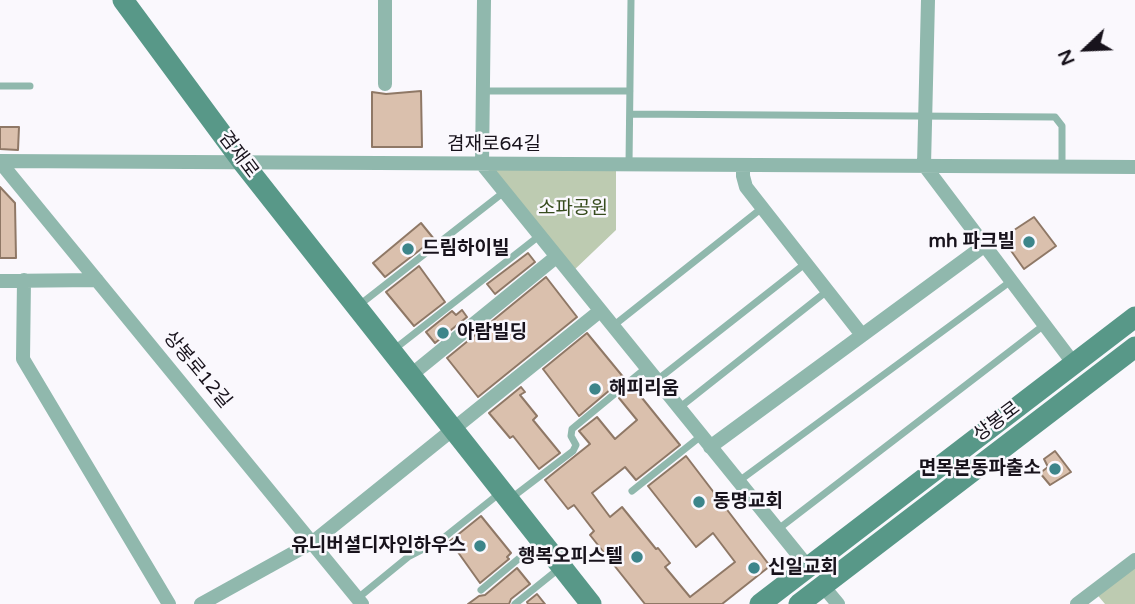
<!DOCTYPE html>
<html>
<head>
<meta charset="utf-8">
<style>
	body { margin:0 }
	#map { position:relative; width:1135px; height:604px; overflow:hidden; background:#faf8fd; font-family:"Varela Round",sans-serif }
	canvas { display:block }
	.north { position:absolute; left:1051px; top:14px; width:70px; height:70px; -webkit-text-stroke:5px #faf8fd; paint-order:stroke; rotate:247deg; font-size:19px; font-weight:700; line-height:28px; text-align:center; color:#18131c }
	.north::after { content:''; display:block; margin:auto; width:24px; height:32px; background:#18131c; clip-path:polygon(50% 0,100% 100%,50% 72%,0 100%) }
</style>
</head>
<body>
<div id="map">
<canvas width="1135" height="604"></canvas>
<div class="north">N</div>
</div>
<script>
const ctx = document.querySelector('canvas').getContext('2d');
ctx.lineJoin = 'round';
function fill(path, color) { ctx.fillStyle = color; ctx.fill(path, 'evenodd'); }
function stroke(path, color, width, dash) { ctx.strokeStyle = color; ctx.lineWidth = width; ctx.lineCap = dash ? 'butt' : 'round'; ctx.setLineDash(dash || []); ctx.stroke(path); }
function drawText(font, color, halo, rows, align = 'center') {
  ctx.font = font + ' "Varela Round","Noto Sans KR",sans-serif'; ctx.lineWidth = 5; ctx.setLineDash([]); ctx.textBaseline = 'middle'; ctx.strokeStyle = halo; ctx.fillStyle = color; for (const [text, x, y, turn = 0] of rows) {
    ctx.save(); ctx.translate(x, y); ctx.rotate((+turn || 0) * Math.PI / 180); ctx.textAlign = isNaN(turn) ? turn : align; if (halo) ctx.strokeText(text, 0, 0); ctx.fillText(text, 0, 0); ctx.restore();
  }
}
const green = new Path2D(`
	M485,166L616,167V230L571,273Z
	M1135,560V604H1105L1094,591Z`);
const building = new Path2D(`
	M421,91L422,147H372V92L386,94Z
	M0,127H19L18,150L0,149Z
	M0,187L15,203L16,258H0Z
	M1034,217L1056,246L1024,269L1002,238Z
	M421,223L434,239L385,277L373,263Z
	M528,253L535,262L495,294L487,284Z
	M419,266L445,302L414,326L386,292Z
	M546,277L577,317L478,397L447,358Z
	M462,310L467,317L435,343L426,332L452,311L456,315Z
	M587,333L624,378L579,416L543,369Z
	M521,387L525,392L520,395L537,416L533,420L560,453L539,469L513,436L510,438L489,413Z
	M632,388H634L680,445L636,480L625,467L592,493L610,517L622,507L656,549L658,548L670,563L665,567L690,597L735,562L713,533L696,547L648,486L686,456L770,566L722,604H645L590,535L594,531L574,505L568,509L545,480L590,444L579,431L597,417L615,439L637,420L619,398Z
	M1055,451L1071,472L1050,485L1040,473L1048,467L1044,459Z
	M481,516L511,553L507,557L509,559L480,583L450,541Z
	M517,568L530,584L511,599L509,604H468L479,596L485,595Z
	M537,594L545,604H528L527,602Z`);
const service = new Path2D(`
	M0,86H30
	M483,91H630
	M630,114L1055,117L1062,126V166
	M629,164L631,0
	M358,306L504,192
	M613,326L762,208
	M392,351L539,236
	M657,380L806,263
	M679,408L827,291
	M739,481L1011,281
	M632,491L701,436
	M510,499L573,451L576,445L571,436L572,429L646,368
	M777,530L1044,325
	M481,590L540,541
	M358,598L408,557L441,540L500,493
	M515,604L561,567`);
const minor = new Path2D(`
	M484,0L482,164L808,567
	M928,0L924,165L1074,364
	M385,84V0
	M0,161L1135,167
	M0,162L362,604
	M743,165V176L746,187L862,335
	M24,280L23,359L169,604
	M0,281L97,280
	M411,375L556,257
	M710,447L985,245
	M823,586L838,604
	M201,604L313,542L600,311
	M1077,604L1135,560`);
const secondary = new Path2D(`
	M123,0L244,164L591,604
	M760,604L1135,317
	M799,604L1135,347`);
const markers = [
	[1029,242,7,"#3d858a"],
	[408,249,7,"#3d858a"],
	[443,333,7,"#3d858a"],
	[595,389,7,"#3d858a"],
	[1055,469,7,"#3d858a"],
	[699,502,7,"#3d858a"],
	[480,546,7,"#3d858a"],
	[637,557,7,"#3d858a"],
	[754,568,7,"#3d858a"]
];
const streetNames = [
	["겸재로64길",494,145],
	["겸재로",238,155,53],
	["상봉로12길",197,370,50],
	["상봉로",997,422,-37]
];
const parkNames = [
	["소파공원",573,209]
];
const poiNames = [
	["mh 파크빌",1015,242,"right"],
	["드림하이빌",422,249],
	["아람빌딩",457,333],
	["해피리움",609,389],
	["면목본동파출소",1041,469,"right"],
	["동명교회",713,502],
	["유니버셜디자인하우스",466,546,"right"],
	["행복오피스텔",623,557,"right"],
	["신일교회",768,568]
];
fill(green, '#bdcbb1');
fill(building, '#dac0ad');
stroke(building, '#8f7866', 2);
stroke(service, '#90b8ad', 7);
stroke(minor, '#90b8ad', 14);
stroke(secondary, '#589888', 21);
for (const [x, y, r, color] of markers) { const dot = new Path2D(); dot.arc(x, y, r, 0, 2 * Math.PI); ctx.fillStyle = color; ctx.fill(dot); stroke(dot, '#faf8fd', 2.5); }
drawText('19px', '#18131c', '#faf8fd', streetNames);
drawText('19px', '#374c1e', '#faf8fd', parkNames);
drawText('bold 19px', '#18131c', '#faf8fd', poiNames, 'left');
</script>
</body>
</html>
